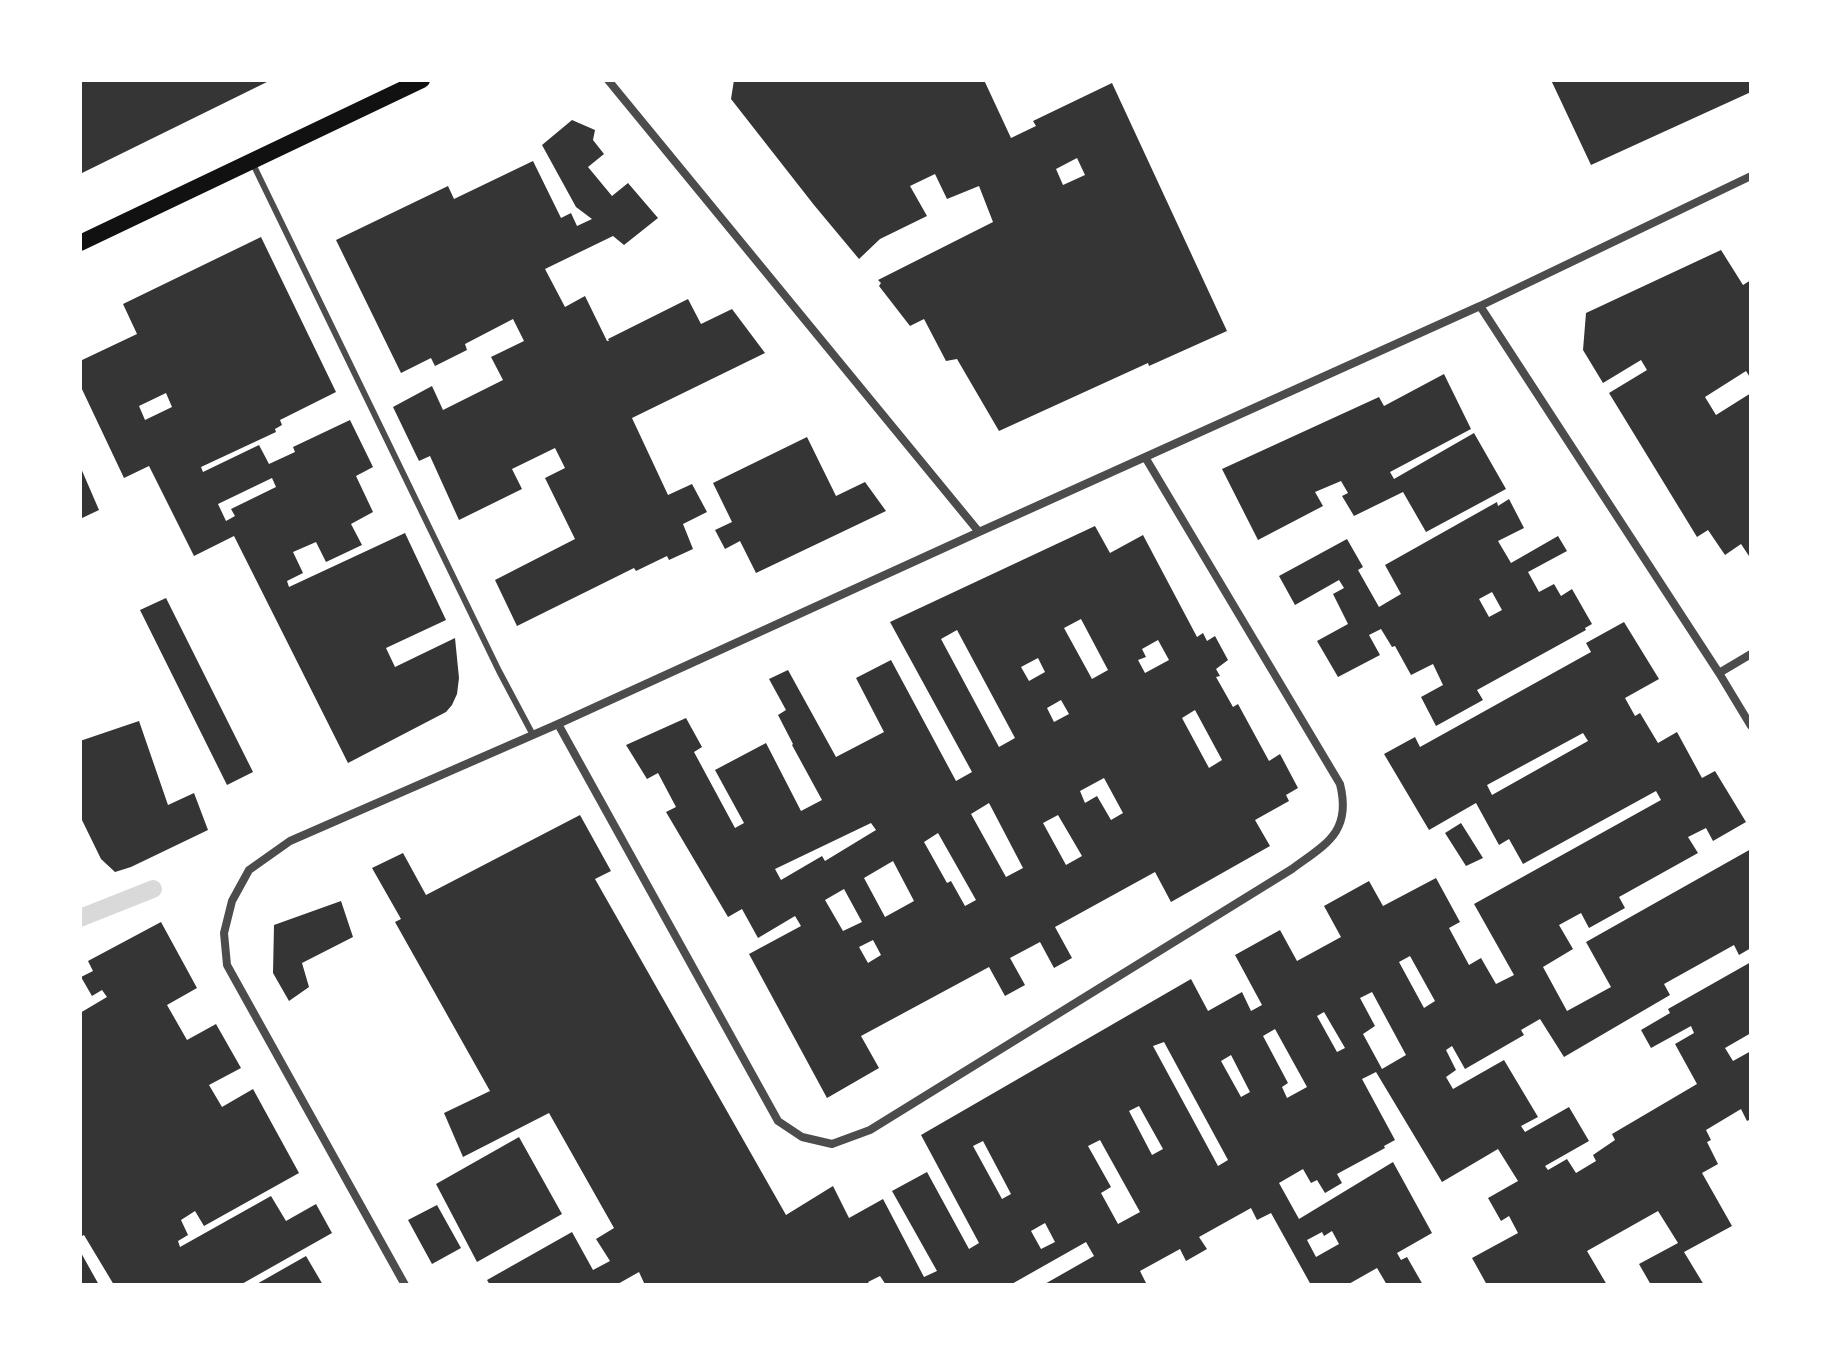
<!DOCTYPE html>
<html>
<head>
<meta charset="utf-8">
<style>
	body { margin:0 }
	#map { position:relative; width:1831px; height:1365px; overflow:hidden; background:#fff; font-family:Merriweather,serif }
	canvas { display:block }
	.frame { position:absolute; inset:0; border:82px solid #fff; pointer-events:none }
</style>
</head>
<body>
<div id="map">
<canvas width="1831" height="1365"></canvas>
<div class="frame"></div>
</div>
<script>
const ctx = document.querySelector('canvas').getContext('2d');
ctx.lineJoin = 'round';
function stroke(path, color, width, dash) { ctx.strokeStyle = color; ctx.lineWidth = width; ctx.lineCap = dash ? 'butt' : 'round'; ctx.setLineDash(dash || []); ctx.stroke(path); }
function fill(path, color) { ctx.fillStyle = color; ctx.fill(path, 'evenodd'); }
const stream = new Path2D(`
	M80,918L153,889`);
const building = new Path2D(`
	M80,80H271L80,174Z
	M734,80H984L1011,138L1036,126L1033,121L1112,83L1227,331L1149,366L1148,363L999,431L957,359L946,361L924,319L910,326L879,286L881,283L878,280L993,222L979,186L947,199L935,174L910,186L927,216L880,239L859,259L814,205L731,99ZM1077,158L1085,175L1063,185L1056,169Z
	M1551,80H1751V92L1591,165Z
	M572,120L595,130L593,140L604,154L588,167L612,196L628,183L658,218L624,245L613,236L545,269L565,307L585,296L607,341H609L608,339L688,299L701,324L732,309L765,353L632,418L668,495L692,484L707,512L683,524L693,549L669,560L667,556L636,571L634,568L517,626L495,580L575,539L545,478L565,468L555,448L512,469L522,489L459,520L430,456L419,461L393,407L432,386L443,410L503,380L491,357L524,341L513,319L465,344L467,350L435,366L431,358L401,373L336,240L448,186L454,199L533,161L561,218L571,213L577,226L592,219L576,207L542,145Z
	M261,237L336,392L280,420L282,425L275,429L276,432L201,467L203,472L259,445L269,464L295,452L293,447L350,420L373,467L356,476L373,512L351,524L362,545L326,562L316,542L293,552L303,573L287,581L289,587L405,533L446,620L386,648L395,667L455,638L459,678L457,694L452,705L446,712L348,763L234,536L194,556L149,466L124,478L80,385V361L137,334L123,304ZM166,393L172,407L145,420L139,406ZM272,478L276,487L231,509L235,516L226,521L218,504Z
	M1721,250L1743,285L1751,280V379L1746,371L1705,397L1716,415L1751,393V559L1741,544L1725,555L1708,530L1697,537L1609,393L1647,370L1641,360L1603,383L1583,350L1586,313Z
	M1444,374L1471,429L1390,472L1394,479L1474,433L1506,489L1426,532L1403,492L1354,516L1342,496L1348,493L1341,481L1315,492L1323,506L1258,540L1222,469L1379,397L1384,406Z
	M807,437L836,496L865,482L886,511L756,573L740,541L725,549L715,530L732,522L713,483Z
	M80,466L99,510L80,519Z
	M1509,499L1524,528L1498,541L1511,563L1558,536L1567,551L1528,572L1539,592L1554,584L1561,596L1572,589L1592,624L1585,628L1586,630L1477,690L1483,700L1436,726L1421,697L1443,685L1433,664L1411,675L1395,646L1392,647L1381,629L1369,635L1380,655L1338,677L1317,641L1348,624L1333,594L1344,588L1339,580L1295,605L1279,576L1347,539L1363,567L1358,570L1379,607L1401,594L1385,565L1497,502L1498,506ZM1492,592L1502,610L1489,617L1479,599Z
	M1095,526L1110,553L1143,535L1197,637L1203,633L1207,641L1215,636L1228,660L1216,669L1220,676L1216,677L1233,707L1238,704L1269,761L1280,754L1298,788L1286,795L1289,801L1255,820L1270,846L1171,902L1155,872L1055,927L1072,958L1054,968L1040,942L1010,958L1025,985L1005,996L989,967L861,1036L879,1068L827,1098L749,954L801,926L795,916L758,938L742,909L728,917L666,812L676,807L658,773L647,779L626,745L686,718L702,747L694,752L735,828L744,823L715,770L766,743L801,811L822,800L792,745L793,744L778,715L786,710L769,679L788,670L836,757L884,732L856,678L891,660L956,781L972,772L890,622ZM1081,619L1108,670L1092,679L1064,628ZM957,630L1015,738L999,747L941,639ZM1158,640L1169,660L1145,673L1138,660L1146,657L1142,649ZM1038,658L1045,672L1029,681L1021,667ZM1061,700L1069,714L1054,722L1047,708ZM1195,710L1222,760L1209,768L1182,718ZM1104,778L1123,813L1111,820L1097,796L1085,803L1080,791ZM989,803L1023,868L1006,877L971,814ZM1058,815L1082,856L1066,865L1043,823ZM871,823L876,830L825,861L822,856L781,880L775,869ZM938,833L976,900L965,906L951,881L947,883L924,842ZM893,861L914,901L885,917L864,878ZM844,889L862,922L843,931L825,900ZM873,940L881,955L868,963L859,947Z
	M166,598L253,772L227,785L140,610Z
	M1624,622L1659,679L1625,698L1635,716L1640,713L1658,743L1677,732L1702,778L1715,771L1746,822L1713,841L1706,828L1688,837L1698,853L1619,897L1625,908L1589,928L1581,913L1559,925L1573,949L1543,967L1567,1011L1611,987L1586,942L1751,849V948L1739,955L1734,945L1664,984L1670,995L1564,1057L1540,1019L1521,1030L1524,1035L1465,1069L1452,1046L1446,1050L1456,1070L1446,1077L1453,1089L1504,1060L1538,1117L1521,1126L1525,1132L1569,1107L1589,1141L1545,1166L1548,1170L1567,1159L1576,1173L1596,1161L1593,1155L1615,1140L1612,1134L1697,1084L1675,1044L1694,1033L1691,1026L1651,1048L1641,1030L1670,1013L1668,1009L1751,962V1033L1725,1048L1733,1061L1751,1051V1119L1747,1121L1741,1109L1706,1130L1711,1140L1707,1142L1718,1164L1702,1173L1732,1226L1684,1252L1704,1285H1651L1639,1264L1678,1243L1658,1211L1587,1251L1607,1285H1487L1472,1258L1518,1233L1509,1216L1501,1221L1488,1198L1518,1181L1498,1149L1442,1182L1376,1072L1362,1079L1395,1140L1384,1146L1385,1148L1337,1174L1342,1183L1325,1193L1317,1180L1311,1183L1303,1169L1279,1183L1299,1219L1393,1162L1432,1233L1397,1253L1401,1260L1407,1257L1423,1285H1387L1377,1268L1347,1285H1311L1271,1213L1257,1220L1251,1208L1199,1237L1207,1249L1186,1261L1180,1249L1140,1271L1147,1285H1043L1094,1256L1086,1242L1010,1285H886L880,1276L868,1282L870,1285H645L639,1272L616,1285H490L487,1280L572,1232L593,1270L610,1261L596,1239L614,1228L549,1113L463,1157L444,1113L490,1091L395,922L401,919L372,868L403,853L426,895L580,815L611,871L595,879L786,1215L833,1186L849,1218L883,1199L924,1277L937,1271L892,1191L927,1172L969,1249L979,1243L921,1135L1191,979L1208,1011L1242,992L1251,1011L1262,1005L1235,955L1280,930L1297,961L1341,937L1324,906L1369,881L1383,906L1436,878L1460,922L1449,928L1469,965L1481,958L1496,984L1514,975L1474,904L1661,800L1656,791L1523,864L1509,839L1499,845L1476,803L1429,830L1384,754L1415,737L1420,747L1591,652L1586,643ZM1583,733L1588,741L1492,795L1487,785ZM1410,956L1435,1001L1424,1008L1399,962ZM1372,992L1406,1055L1382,1069L1363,1034L1375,1026L1360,998ZM1324,1012L1345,1048L1337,1052L1317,1016ZM1275,1029L1307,1087L1287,1098L1282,1087L1288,1083L1263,1036ZM1164,1042L1228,1160L1218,1166L1153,1046ZM1231,1055L1250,1092L1241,1097L1221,1061ZM1139,1106L1163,1149L1152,1155L1129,1111ZM1100,1140L1140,1212L1118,1224L1101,1193L1111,1187L1088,1146ZM983,1141L1011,1194L1002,1199L973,1146ZM1045,1223L1055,1242L1041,1249L1031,1231ZM1332,1231L1339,1244L1316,1257L1307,1240L1322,1232L1324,1236Z
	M139,721L168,805L194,793L208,830L131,867L115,872L101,859L80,816V741Z
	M1461,823L1483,858L1466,866L1445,833Z
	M341,901L353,937L302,963L309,987L289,1001L273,973L274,925Z
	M161,922L197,988L167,1005L187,1040L216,1024L241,1068L209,1085L222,1107L253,1089L299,1173L204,1226L195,1211L181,1220L188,1235L178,1241L180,1247L271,1196L286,1221L316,1204L332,1233L240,1285H114L84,1235L80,1237V1013L107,997L102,990L92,996L81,977L93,971L88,961Z
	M519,1137L562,1214L477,1262L436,1184Z
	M437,1205L461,1248L432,1264L408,1220Z
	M80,1251L99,1285H80Z
	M306,1256L323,1285H255Z`);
const service = new Path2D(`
	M253,164L499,671L533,735`);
const minor = new Path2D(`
	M608,80L979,532
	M1480,306L1719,673L1751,726
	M1719,673L1751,654
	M558,724L778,1121L802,1137L832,1144L870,1130L1292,869C1326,844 1352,832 1340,784L1145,457
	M405,1285L227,965L224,933L232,901L249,870L290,841L558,724L979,532L1480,306L1751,176`);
const secondary = new Path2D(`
	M80,243L422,80`);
stroke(stream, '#d9d9d9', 18);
fill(building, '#353535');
stroke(service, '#4c4c4c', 6);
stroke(minor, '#4c4c4c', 8);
stroke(secondary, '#111', 16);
</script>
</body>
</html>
